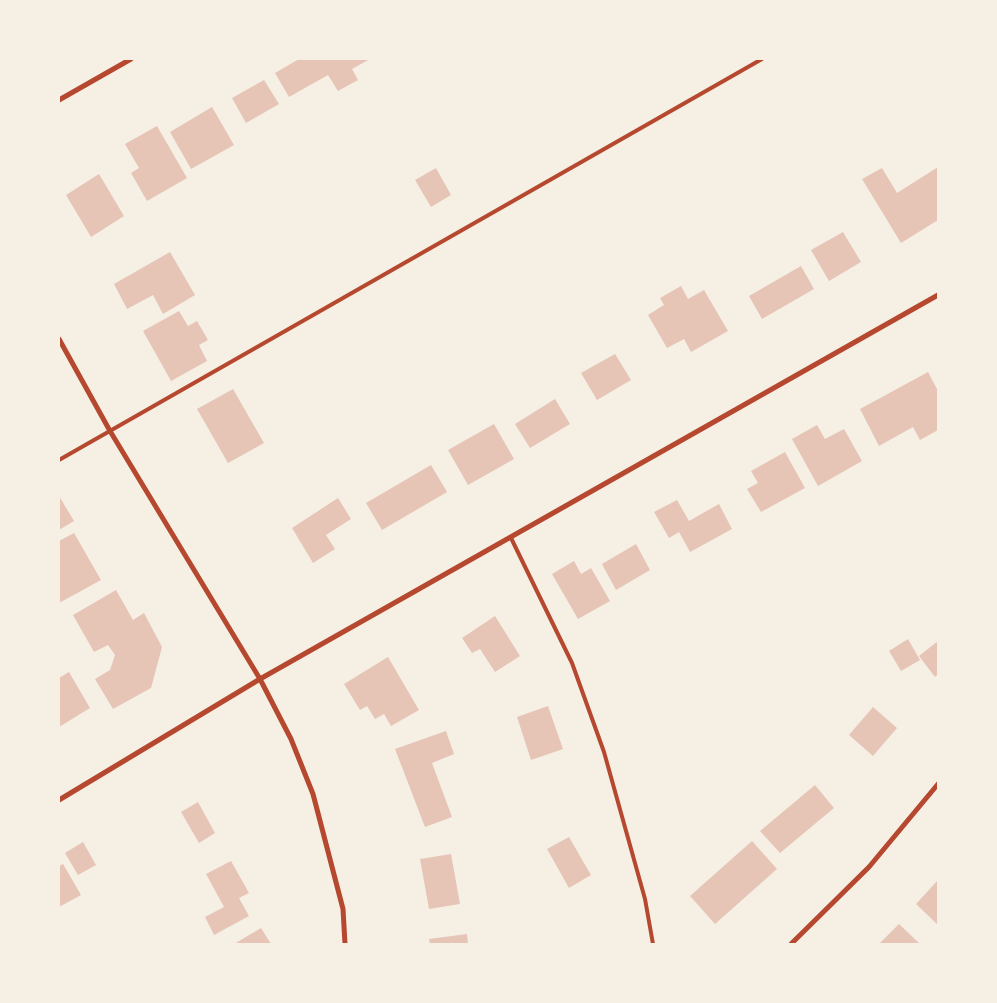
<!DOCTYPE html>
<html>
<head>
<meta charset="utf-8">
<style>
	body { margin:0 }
	#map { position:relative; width:997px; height:1003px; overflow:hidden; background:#f6efe4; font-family:"Libre Baskerville",serif }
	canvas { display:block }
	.frame { position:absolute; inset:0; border:60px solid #f6efe4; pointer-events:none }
</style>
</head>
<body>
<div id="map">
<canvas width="997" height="1003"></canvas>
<div class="frame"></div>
</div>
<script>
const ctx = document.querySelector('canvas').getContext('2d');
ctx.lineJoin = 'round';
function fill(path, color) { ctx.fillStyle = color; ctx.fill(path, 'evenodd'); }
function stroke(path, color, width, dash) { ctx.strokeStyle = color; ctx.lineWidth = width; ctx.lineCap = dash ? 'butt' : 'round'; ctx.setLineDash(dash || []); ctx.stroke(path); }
const building = new Path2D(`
	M299,59H370L352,69L358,80L338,91L328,75L289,97L275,73Z
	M264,80L279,104L246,123L232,98Z
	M212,107L234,145L191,169L170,132Z
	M157,126L187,178L147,201L131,173L139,168L125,144Z
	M938,167V220L901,243L862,179L882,168L897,193Z
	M436,168L451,195L431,207L415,180Z
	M99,174L124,216L91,237L66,195Z
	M843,232L861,262L829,281L811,250Z
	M170,252L195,295L163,314L153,295L127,309L114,284Z
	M801,266L814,289L762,319L749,296Z
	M681,286L688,299L704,290L728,331L691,352L684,339L667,348L648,315L664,305L660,298Z
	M179,311L188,326L197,321L208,340L199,345L207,361L171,381L143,331Z
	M615,354L631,380L597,400L581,373Z
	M928,372L938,391V430L920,440L913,427L879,446L860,409Z
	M233,389L264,443L228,463L197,409Z
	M555,399L570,424L530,448L515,424Z
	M494,424L514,459L468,485L448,450Z
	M817,425L825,439L844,429L862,461L818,486L792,439Z
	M785,452L805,488L761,512L747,489L758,483L751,471Z
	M431,465L447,492L382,530L366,503Z
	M59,496L74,521L59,530Z
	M338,498L351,519L326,535L335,549L313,563L292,528Z
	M677,500L689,521L719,504L732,529L690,552L679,532L669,538L654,512Z
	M74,533L101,580L59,603V541Z
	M636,544L650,570L616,590L602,564Z
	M574,561L581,574L591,568L610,601L578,619L552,574Z
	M116,590L133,620L144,613L162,647L151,688L113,709L95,679L110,670L115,655L108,645L94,652L73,615Z
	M495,616L520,656L495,672L480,649L472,653L462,638Z
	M908,639L920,660L901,671L889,651Z
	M938,641V674L935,677L919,656Z
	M388,657L419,710L391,726L384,714L375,719L367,706L360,710L344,684Z
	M69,672L90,708L59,727V678Z
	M548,706L563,749L531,760L517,717Z
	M873,707L897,728L873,756L849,735Z
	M446,731L454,754L432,763L452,817L425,827L395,749Z
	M815,785L834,808L780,853L760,831Z
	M198,802L215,833L199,843L181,812Z
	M569,837L591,875L569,888L547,849Z
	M752,841L777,869L715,924L690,896Z
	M83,842L96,865L78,875L65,853Z
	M451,854L460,904L429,909L420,859Z
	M231,861L249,893L239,898L249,916L214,935L205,917L224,907L206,874Z
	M63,864L81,895L59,907V866Z
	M938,880V925L916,904Z
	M899,924L920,944H879Z
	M261,928L271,944H234Z
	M467,934L468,944H430L429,939Z`);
const service = new Path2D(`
	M59,460L762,59
	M511,538L572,663L604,752L645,899L653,944`);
const minor = new Path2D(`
	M59,100L131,59
	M59,339L110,431L260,679L291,739L313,794L343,909L345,944
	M59,800L260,679L938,295
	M791,944L869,867L938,784`);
fill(building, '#e6c5b7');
stroke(service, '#b5482f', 4);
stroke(minor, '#b5482f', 5);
</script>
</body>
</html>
